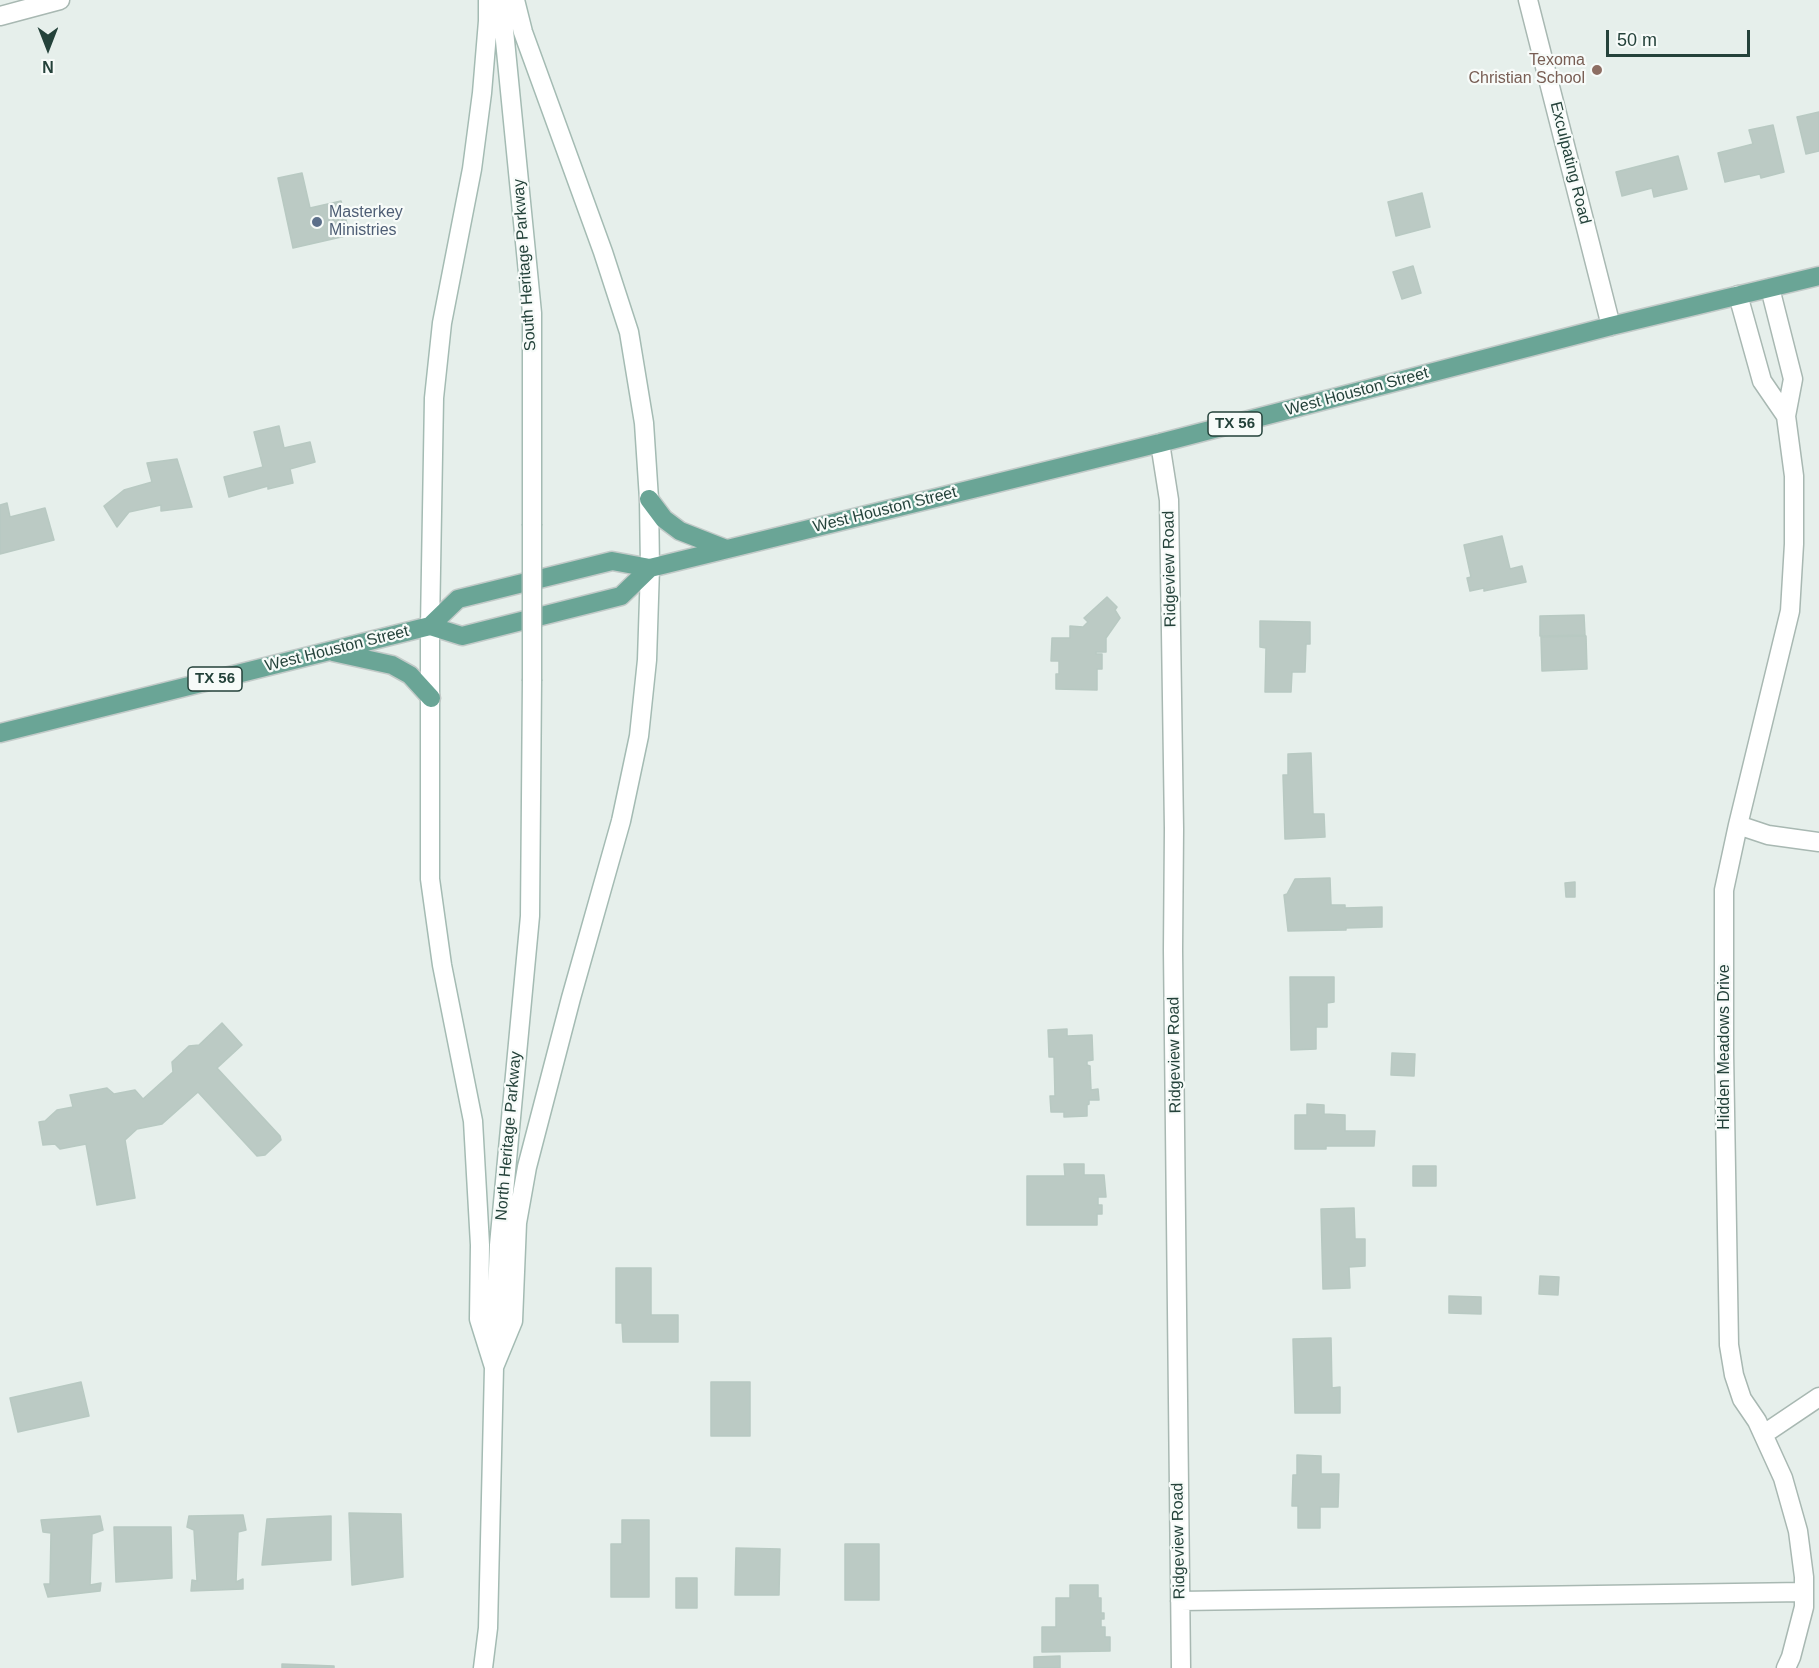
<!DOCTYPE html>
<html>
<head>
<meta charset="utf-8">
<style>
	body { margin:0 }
	#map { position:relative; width:1819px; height:1668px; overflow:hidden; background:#e6efeb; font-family:Arial,sans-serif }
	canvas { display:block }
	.north { position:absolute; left:18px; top:18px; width:60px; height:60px; -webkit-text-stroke:4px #f7fbf9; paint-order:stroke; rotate:180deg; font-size:16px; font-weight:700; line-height:24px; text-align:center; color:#24423a }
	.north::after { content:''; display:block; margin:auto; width:21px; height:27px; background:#24423a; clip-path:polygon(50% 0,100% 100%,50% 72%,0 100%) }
	.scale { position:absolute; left:1606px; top:30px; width:144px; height:27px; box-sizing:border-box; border:3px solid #24423a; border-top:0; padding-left:8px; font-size:18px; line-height:21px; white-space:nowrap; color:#24423a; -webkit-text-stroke:4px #f7fbf9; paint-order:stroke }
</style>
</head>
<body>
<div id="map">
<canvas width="1819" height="1668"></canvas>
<div class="north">N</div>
<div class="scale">50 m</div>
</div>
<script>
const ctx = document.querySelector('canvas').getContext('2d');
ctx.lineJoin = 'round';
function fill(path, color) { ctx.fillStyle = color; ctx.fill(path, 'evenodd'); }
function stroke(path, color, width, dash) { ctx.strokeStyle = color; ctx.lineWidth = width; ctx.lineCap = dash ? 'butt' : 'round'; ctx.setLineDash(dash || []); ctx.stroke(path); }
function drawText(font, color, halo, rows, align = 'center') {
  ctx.font = font + ' Arial,sans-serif'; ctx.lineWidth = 4.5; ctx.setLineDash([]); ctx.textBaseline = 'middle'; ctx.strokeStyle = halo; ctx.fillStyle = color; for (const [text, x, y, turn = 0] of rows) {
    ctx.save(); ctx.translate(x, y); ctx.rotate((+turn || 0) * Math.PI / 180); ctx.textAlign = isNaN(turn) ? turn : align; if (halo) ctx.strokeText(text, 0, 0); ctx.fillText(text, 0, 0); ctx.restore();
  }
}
const building = new Path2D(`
	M1819,112V151L1806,154L1797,117Z
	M1773,125L1784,172L1761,178L1760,174L1725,182L1718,153L1753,144L1749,130Z
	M1678,156L1687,189L1654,197L1652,188L1622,196L1616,172Z
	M302,173L310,208L341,201L350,235L293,248L278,178Z
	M1422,193L1430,227L1396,236L1388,202Z
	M1413,266L1421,293L1402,299L1393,272Z
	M279,426L284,448L310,442L315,462L290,469L293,483L268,489V486L229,497L224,477L263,467L254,432Z
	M177,459L192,507L161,511V505L129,512L117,527L104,506L124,490L152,482L147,463Z
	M7,503L10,517L45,508L54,540L0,554V505Z
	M1502,536L1510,569L1522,566L1526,582L1484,591V588L1470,591L1467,578L1471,577L1464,545Z
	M1107,597L1117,607L1115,610L1120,618L1106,638V652H1096V654H1102V669H1097V690L1056,689V674H1059V661H1051L1052,638H1070V626L1083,627L1088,622L1084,618Z
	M1584,615L1585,635L1540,636V616Z
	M1260,621L1310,622V644H1306L1305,672H1292L1291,692H1265L1266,648L1260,647Z
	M1586,636L1587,669L1542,671L1541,637Z
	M1311,753L1313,814H1324L1325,837L1285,839L1283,775H1288V754Z
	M1330,878L1331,905H1345V908L1382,907V927L1346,928V930L1288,931L1284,895L1287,894L1295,879Z
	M1575,882V897H1566L1565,883Z
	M1290,977H1334V1002L1327,1003V1027H1316V1049L1291,1050Z
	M222,1023L242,1045L217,1068L280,1136L281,1140L265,1155L257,1156L198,1092L162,1124L137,1129L125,1140L135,1198L97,1205L86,1144L60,1149L55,1144L43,1145L39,1122L45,1121L57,1110L73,1107L70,1095L107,1088L114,1094L135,1090L143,1099L173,1072L172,1062L189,1046L199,1045Z
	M1067,1029V1036L1092,1035L1093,1060L1087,1061V1065L1090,1066L1091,1090L1098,1089L1099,1100H1089V1104L1087,1105V1116L1064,1117V1112H1051L1050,1096H1055L1054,1057H1049L1048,1030Z
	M1392,1053L1415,1054L1414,1076L1391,1075Z
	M1307,1104L1324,1105V1114L1345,1115V1131H1375L1374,1146H1326V1149H1295V1115H1307Z
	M1064,1164H1084V1175H1104L1106,1197H1098V1205H1102V1214H1097V1225H1027V1176H1065Z
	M1413,1166H1436V1186H1413Z
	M1354,1208L1355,1239H1365V1266L1349,1267L1350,1288L1323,1289L1321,1209Z
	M616,1268H651V1315H678V1342H623L622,1323H616Z
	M1540,1276L1559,1277L1558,1295L1539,1294Z
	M1449,1296L1481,1297V1314L1449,1313Z
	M1331,1338L1332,1388L1340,1387V1413H1295L1293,1339Z
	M81,1382L89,1416L18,1432L10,1398Z
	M711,1382H750V1436H711Z
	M1297,1455L1321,1456V1474H1339L1338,1507H1320V1528H1298V1506H1292L1293,1475H1297Z
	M349,1513L401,1514L403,1577L352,1585Z
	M243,1515L246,1530L238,1532L236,1582L243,1579V1589L191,1591L192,1580L197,1581L194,1530L187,1527L189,1516Z
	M100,1516L103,1530L92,1534L90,1585L101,1583L100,1591L48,1597L44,1584H50L51,1533L43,1532L41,1520Z
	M331,1516V1560L262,1565L267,1519Z
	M622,1520H649V1597H611V1544H622Z
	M114,1527H171L172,1578L116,1582Z
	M845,1544H879V1600H845Z
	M736,1548L780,1549L779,1595H735Z
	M676,1578H697V1608H676Z
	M1070,1585H1098V1598H1101V1613H1104V1619H1101V1627H1105V1637H1110V1651L1042,1652V1627H1056V1598H1070Z
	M1060,1656V1668H1034V1657Z
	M282,1664L334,1666V1668H282Z`);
const street = new Path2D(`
	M1528,0L1611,326
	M0,16L60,0
	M1770,288L1793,379L1786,416L1794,476V544L1790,611L1738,825L1724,890V1052L1729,1345L1734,1375L1742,1399L1757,1421L1783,1478L1798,1531L1804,1577V1607L1791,1657L1786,1668
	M1738,295L1762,381L1786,416
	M1160,443L1169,500L1174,829L1173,950L1181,1668
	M1738,825L1768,835L1819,842
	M1764,1434L1819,1397
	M1180,1601L1804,1592`);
const secondary = new Path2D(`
	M488,0V21L482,93L472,169L442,323L434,398L430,626V879L442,965L473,1121L480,1245L479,1319L494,1367
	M501,0L532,313V524
	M494,1367L513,1321L517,1223L527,1167L571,998L621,821L639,736L647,660L650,568L649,499L644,423L629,332L603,252L523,32L515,0
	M483,1668L488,1628L494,1367L499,1245L530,916L532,681`);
const primary = new Path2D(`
	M649,499L664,519L680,531L726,549
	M430,626L462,636L621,596L650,568
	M333,652L392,665L410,675L431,698
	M0,733L430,626L458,599L612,561L650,568L1160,443L1611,326L1819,276`);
const secondaryBridge = new Path2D(`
	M532,681V524`);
const markers = [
	[1597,70,6,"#8d6e63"],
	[317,222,6,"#5c6f8a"]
];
const shields = [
	[1235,424,54],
	[215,679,54]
];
const shieldNames = [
	["TX 56",1235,424],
	["TX 56",215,679]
];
const educationNames = [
	["Texoma",1585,61],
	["Christian School",1585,79]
];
const streetNames = [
	["Exculpating Road",1570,163,76],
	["South Heritage Parkway",525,265,-94],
	["West Houston Street",1357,392,-15],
	["West Houston Street",885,510,-14],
	["Ridgeview Road",1170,569,-91],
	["West Houston Street",337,649,-14],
	["Hidden Meadows Drive",1725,1047,-90],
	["Ridgeview Road",1175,1055,-91],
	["North Heritage Parkway",509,1136,-85],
	["Ridgeview Road",1179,1541,-91]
];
const serviceNames = [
	["Masterkey",329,213],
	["Ministries",329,231]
];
fill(building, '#bbcac4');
stroke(building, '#b8c9c2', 1.5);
stroke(street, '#a8b8b2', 21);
stroke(secondary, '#a4bbb3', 21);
stroke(primary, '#c2cac8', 21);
stroke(street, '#fff', 18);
stroke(secondary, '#fff', 18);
stroke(primary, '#6aa596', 18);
stroke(secondaryBridge, '#a4bbb3', 21, []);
stroke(secondaryBridge, '#fff', 18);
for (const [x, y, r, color] of markers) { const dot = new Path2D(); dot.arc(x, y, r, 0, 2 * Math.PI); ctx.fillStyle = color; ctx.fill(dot); stroke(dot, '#f7fbf9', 2); }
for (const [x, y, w] of shields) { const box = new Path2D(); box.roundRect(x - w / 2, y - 12, w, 24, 4.5); ctx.fillStyle = '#f7fbf9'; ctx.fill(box); stroke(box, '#24423a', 1.5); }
drawText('bold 15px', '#24423a', null, shieldNames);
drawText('16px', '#785e54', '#f7fbf9', educationNames, 'right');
drawText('16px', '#24423a', '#f7fbf9', streetNames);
drawText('16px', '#4e5e75', '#f7fbf9', serviceNames, 'left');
</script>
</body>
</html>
